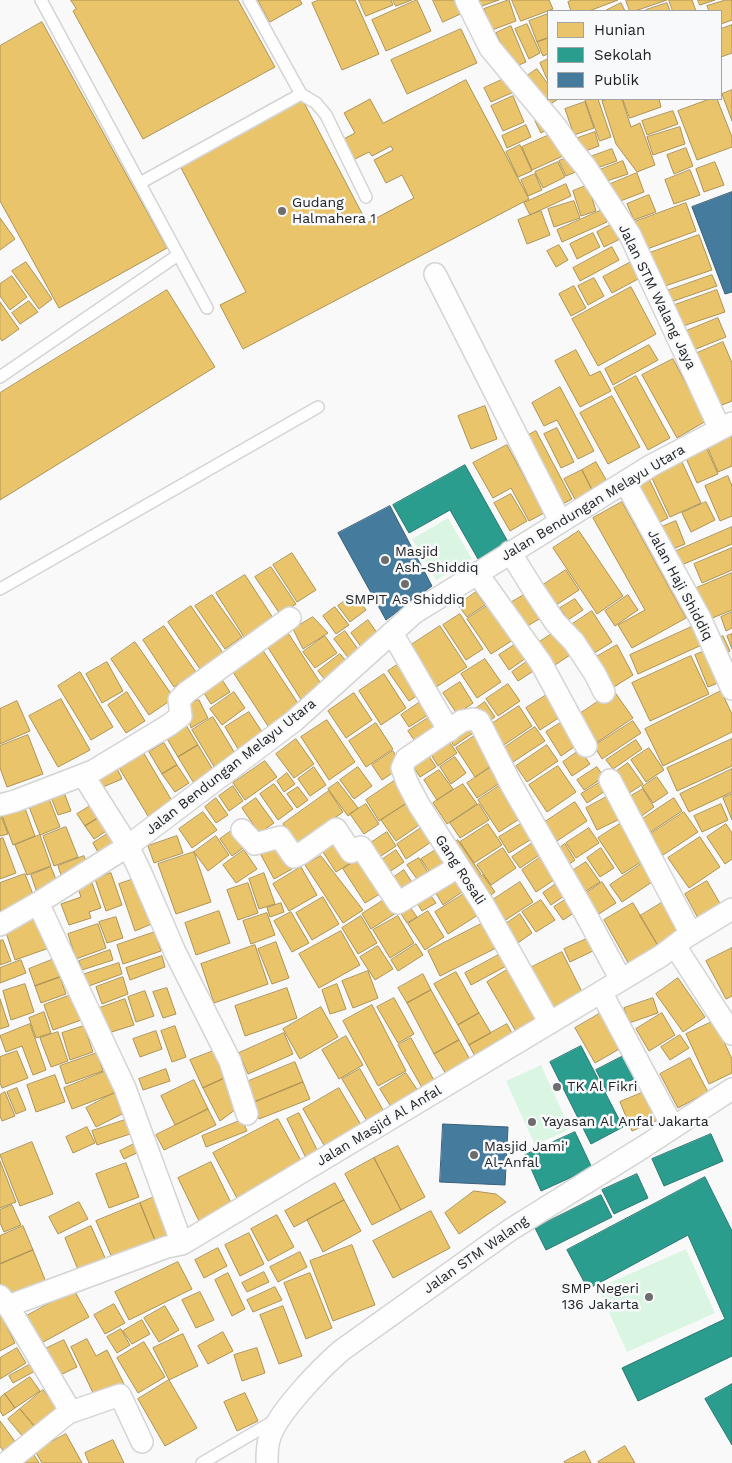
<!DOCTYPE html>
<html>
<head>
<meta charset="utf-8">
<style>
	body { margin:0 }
	#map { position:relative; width:732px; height:1463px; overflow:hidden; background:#f9f9fa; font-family:"Work Sans",sans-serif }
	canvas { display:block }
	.legend { position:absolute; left:547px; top:10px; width:175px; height:90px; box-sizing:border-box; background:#f8f9fb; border:1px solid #a2a3a5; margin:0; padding:6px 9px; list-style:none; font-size:15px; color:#212223 }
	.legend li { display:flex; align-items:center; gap:10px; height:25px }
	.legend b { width:25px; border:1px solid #a2a3a5 }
</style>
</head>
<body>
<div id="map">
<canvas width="732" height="1463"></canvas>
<ul class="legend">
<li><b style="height:14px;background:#e9c46a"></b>Hunian</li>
<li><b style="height:14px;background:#2a9d8f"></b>Sekolah</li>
<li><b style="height:14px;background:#457b9d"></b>Publik</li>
</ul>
</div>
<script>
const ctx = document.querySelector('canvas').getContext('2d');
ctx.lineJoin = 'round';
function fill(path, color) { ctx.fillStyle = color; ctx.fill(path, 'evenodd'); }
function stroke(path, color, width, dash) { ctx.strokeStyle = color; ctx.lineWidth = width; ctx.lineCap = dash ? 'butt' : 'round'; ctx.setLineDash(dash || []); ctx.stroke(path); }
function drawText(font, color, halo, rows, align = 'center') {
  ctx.font = font + ' "Work Sans",sans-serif'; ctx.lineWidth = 5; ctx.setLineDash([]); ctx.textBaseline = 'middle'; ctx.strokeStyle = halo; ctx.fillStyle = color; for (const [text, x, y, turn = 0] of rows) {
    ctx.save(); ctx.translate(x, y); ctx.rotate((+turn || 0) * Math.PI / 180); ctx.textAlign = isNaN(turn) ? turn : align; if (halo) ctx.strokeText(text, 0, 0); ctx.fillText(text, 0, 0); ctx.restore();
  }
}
const green = new Path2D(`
	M448,518L472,559L436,580L412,539Z
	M541,1065L570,1129L535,1145L506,1081Z
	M686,1249L715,1313L627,1352L598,1288Z`);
const homes = new Path2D(`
	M71,0H238L275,67L143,139L73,11L76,9Z
	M258,0H300L302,4L270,22Z
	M319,0H355L379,54L342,70L312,3Z
	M359,0H391L393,5L366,16Z
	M393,0H412L396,6Z
	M417,0L431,31L386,51L372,20Z
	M433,0H464L469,10L443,22Z
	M476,0H499L479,7Z
	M509,0L516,21L492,30L484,9Z
	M512,0H549L553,9L521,21Z
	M572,0H618L589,11H571L568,2Z
	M626,0H667L635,11H630Z
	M669,0H692L696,11H673Z
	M698,0H715L700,5Z
	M726,0H732V20L721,24V11H709L707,6Z
	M621,3L625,11H605Z
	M667,3L670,11H647L646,10Z
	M548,14V38L537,42L529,21Z
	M42,22L167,248L59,308L0,201V46Z
	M527,24L540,53L529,59L515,29Z
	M732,25V53L721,57V29Z
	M511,26L526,62L512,68L496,33Z
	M461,29L477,63L407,94L391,60Z
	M548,38V54L543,56L537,42Z
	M548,59V78L547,79L540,63Z
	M537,69L548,84V99H558L545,108L524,78Z
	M510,76L516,91L491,102L484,88Z
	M466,80L529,199L243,349L220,305L246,292L179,164L302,99L367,223L414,198L402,175L386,183L374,160L393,150L391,146L372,156L369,152L351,161L340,141L355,133L344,113L370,99L383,123Z
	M732,90V121L722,94Z
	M513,96L524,122L503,131L491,106Z
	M585,99H598L611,137L600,141Z
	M609,99H622L631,127L640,123L655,165L637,172L616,144L602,101Z
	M623,99H659L661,107L630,118Z
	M710,99H717L732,137V147L697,160L678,111Z
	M585,102L594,128L574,135L565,109Z
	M673,111L678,124L647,135L642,121Z
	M545,116L550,128L541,133L535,121Z
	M526,125L531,137L507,148L502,136Z
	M680,127L685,144L653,155L647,137Z
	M595,132L599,146L580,153L575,139Z
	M554,133L563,156L532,170L522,147Z
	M520,145L532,171L518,177L506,152Z
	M686,148L693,166L674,174L667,155Z
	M612,149L617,161L594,169L590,157Z
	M574,155L580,170L566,176L559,161Z
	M623,161L628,174L601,183L597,171Z
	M558,162L565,177L543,188L535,172Z
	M715,162L724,185L704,192L696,169Z
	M690,170L700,195L674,204L665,180Z
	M637,173L644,192L615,203L608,185Z
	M535,174L542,190L528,196L521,180Z
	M566,184L571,196L530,215L524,203Z
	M588,185L596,211L581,216L573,191Z
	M649,195L656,212L634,220L627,204Z
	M574,201L580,218L554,227L548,209Z
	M686,203L696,231L639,252L629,224Z
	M602,210L607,222L562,242L557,230Z
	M541,211L550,235L527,244L518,220Z
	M0,218L15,239L0,250Z
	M612,224L620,239L604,247L597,232Z
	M593,233L600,247L577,259L570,244Z
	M699,235L712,270L659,288L647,254Z
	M559,245L568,260L556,267L547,251Z
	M612,247L619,260L580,281L573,268Z
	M26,262L52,299L39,309L12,271Z
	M631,262L640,278L612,293L603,277Z
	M712,275L717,286L668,303L664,292Z
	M12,276L27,297L10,310L0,296V284Z
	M594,278L604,296L588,305L578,286Z
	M574,286L586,308L571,316L559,294Z
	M631,287L656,334L598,366L572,319Z
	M167,290L215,367L0,500V393Z
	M717,290L725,312L680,327L672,306Z
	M29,301L38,312L20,324L12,313Z
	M0,302L19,329L2,341L0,338Z
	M718,318L726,337L691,351L684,332Z
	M723,342L732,363V401L717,407L695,354Z
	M649,345L658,360L613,385L605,369Z
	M576,350L590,376L600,371L611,391L580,407L555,361Z
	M673,359L706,421L677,438L642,375Z
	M636,376L670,438L648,450L614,388Z
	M560,387L594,451L578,459L557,420L544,426L532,403Z
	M612,396L640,447L608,464L580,413Z
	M485,406L497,439L471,449L458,416Z
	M557,428L574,462L561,468L544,434Z
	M732,430V466L718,472L705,441Z
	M536,431L572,499L559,506L523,438Z
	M507,445L544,513L529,521L511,488L493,498L473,463Z
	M706,447L718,474L697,483L685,456Z
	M596,462L609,485L594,494L582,470Z
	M682,462L701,503L670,517L651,476Z
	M582,470L594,494L577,503L564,479Z
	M728,476L732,486V516L720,521L705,486Z
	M649,479L668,518L652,526L633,486Z
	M511,494L527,521L510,531L494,503Z
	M622,502L686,618L632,648L618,625L645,610L593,518Z
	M706,502L715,520L691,532L682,513Z
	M676,521L685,544L668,551L659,528Z
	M732,527V544L679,566L674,552Z
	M579,531L623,596L597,614L553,548Z
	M732,548V570L702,583L694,564Z
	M292,553L316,590L297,602L273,565Z
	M271,567L296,604L280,614L255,577Z
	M566,570L579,590L553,607L540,587Z
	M732,573V610L705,621L692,590Z
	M245,575L273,618L244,637L216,593Z
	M476,592L485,605L467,617L458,605Z
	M529,592L544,616L521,630L505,606Z
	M354,594L366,610L350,622L338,606Z
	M212,595L242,637L225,649L195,606Z
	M628,595L638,610L615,626L605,611Z
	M575,599L583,610L568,620L560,608Z
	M490,604L513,640L491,654L467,619Z
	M191,606L223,653L200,669L168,622Z
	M335,607L349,625L336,634L323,616Z
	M592,611L612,642L591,655L571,625Z
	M732,612V628L726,631L721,617Z
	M460,614L483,649L466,660L443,625Z
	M313,617L328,633L303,649L293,629Z
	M368,620L382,640L365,652L351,633Z
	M698,624L706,643L638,674L630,655Z
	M164,626L196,672L174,687L143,640Z
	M440,626L467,667L433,689L405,649Z
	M558,630L573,653L549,669L533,646Z
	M345,631L360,652L350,660L334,639Z
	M288,633L323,687L302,701L267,646Z
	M732,634V649L727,636Z
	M325,636L337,653L315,668L303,652Z
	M723,636L730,651L719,655L713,641Z
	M522,640L532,654L509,670L499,655Z
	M135,642L174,698L149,715L111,659Z
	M617,645L633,675L609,690L591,660Z
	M262,649L301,708L270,729L231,669Z
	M710,649L723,681L708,687L695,655Z
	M340,654L348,663L326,681L318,671Z
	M691,656L709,694L650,721L632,683Z
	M532,658L538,668L518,681L512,672Z
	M485,659L501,682L477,698L461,674Z
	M403,661L424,691L409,701L388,671Z
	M107,662L123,691L102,703L86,674Z
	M80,672L113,727L91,740L58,686Z
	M384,674L406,708L381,725L359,691Z
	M219,675L230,692L211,704L200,687Z
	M460,682L473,703L457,714L443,693Z
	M508,684L520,701L498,716L486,699Z
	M614,691L633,718L590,747L572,719Z
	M721,691L732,714V732L663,766L645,729Z
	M127,692L145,721L126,733L108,705Z
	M234,692L245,708L222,725L210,709Z
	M354,693L372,720L346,738L328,711Z
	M548,694L563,715L540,730L526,708Z
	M426,698L434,711L409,727L401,715Z
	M61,699L90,750L58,767L29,716Z
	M199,700L208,718L191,728L185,705Z
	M17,701L30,731L0,744V709Z
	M485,702L495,717L485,724L475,709Z
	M519,706L532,726L501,747L487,727Z
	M249,712L266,738L241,754L225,727Z
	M434,714L442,726L416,743L408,731Z
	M213,717L239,760L218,773L192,730Z
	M183,720L198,745L178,757L163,732Z
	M327,720L355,762L329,780L301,737Z
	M473,720L479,729L454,746L448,736Z
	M633,721L641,733L602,759L594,746Z
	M562,722L577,745L561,756L546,732Z
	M376,723L393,749L366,767L349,741Z
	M535,727L545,741L513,762L504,748Z
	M479,733L498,761L475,777L456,748Z
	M28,735L43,774L7,787L0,768V746Z
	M445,736L457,753L438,766L427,748Z
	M296,739L314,764L294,778L276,754Z
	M732,739V766L677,791L667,768Z
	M636,740L642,749L613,769L606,760Z
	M164,743L177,765L162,774L149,752Z
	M198,745L215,773L195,785L178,757Z
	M547,745L558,761L527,782L516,766Z
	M140,747L175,806L151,821L115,761Z
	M649,748L664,770L646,782L631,760Z
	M425,750L436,767L420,777L409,760Z
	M580,750L590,764L572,776L563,762Z
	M393,751L403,766L382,780L372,765Z
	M455,757L466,773L451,784L440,767Z
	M265,761L277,777L245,800L233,783Z
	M628,763L643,784L628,794L614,773Z
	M115,764L122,779L103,787L96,772Z
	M496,764L506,779L477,798L467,783Z
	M177,765L189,783L175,792L162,774Z
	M558,766L576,792L547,812L529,785Z
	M314,767L326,785L310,796L298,779Z
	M358,767L372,786L354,799L340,780Z
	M597,767L604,777L584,790L577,780Z
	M732,769V792L689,812L680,794Z
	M439,770L453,789L437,800L424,780Z
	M287,773L295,784L284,792L277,781Z
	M657,777L668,793L653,803L642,787Z
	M397,779L411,800L379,821L366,800Z
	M602,781L608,789L587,803L581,794Z
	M338,782L358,808L348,816L328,789Z
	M505,782L527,814L499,832L478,800Z
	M274,784L293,809L278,820L260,794Z
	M463,784L477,804L447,824L433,803Z
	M233,786L243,801L229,811L219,796Z
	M62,787L71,811L58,815L49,792Z
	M298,787L308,800L297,808L287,794Z
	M643,789L654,807L639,818L626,799Z
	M46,791L60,827L40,835L26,799Z
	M329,791L343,812L298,844L283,824Z
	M612,794L624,817L597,830L586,808Z
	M732,794V820L723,798Z
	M216,798L228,815L216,823L205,807Z
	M256,798L274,823L259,833L242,808Z
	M674,798L682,811L649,833L641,820Z
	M22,800L35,836L13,845L0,810Z
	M575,802L587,821L554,843L542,824Z
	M95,803L103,815L85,826L77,814Z
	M408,803L422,823L396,841L381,820Z
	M366,804L379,824L364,834L350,814Z
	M479,804L489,820L460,838L450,823Z
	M721,804L728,820L702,832L694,816Z
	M203,812L217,830L192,848L179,829Z
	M684,812L698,832L663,855L649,835Z
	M0,813L8,834L0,836Z
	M103,815L111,828L94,839L85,826Z
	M529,819L538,835L509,853L499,837Z
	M623,822L647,858L622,874L598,838Z
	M427,824L437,838L406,859L397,844Z
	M488,824L502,845L474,863L460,842Z
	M726,824L732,833V859L725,864L707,837Z
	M66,827L78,857L54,866L43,836Z
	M589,828L599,843L576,858L566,843Z
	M234,829L246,846L232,856L220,839Z
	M112,831L120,843L100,856L93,843Z
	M387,832L396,846L375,860L366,846Z
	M40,835L51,866L27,875L15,845Z
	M177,836L183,853L154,863L148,846Z
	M216,836L229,855L208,871L194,852Z
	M700,837L720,867L689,888L668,858Z
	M3,838L16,873L0,879V839Z
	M540,838L547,850L520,868L512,857Z
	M337,839L352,862L336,872L321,849Z
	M458,840L481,874L471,880L448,846Z
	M565,844L575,860L564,868L554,852Z
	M279,845L292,869L274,879L261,855Z
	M439,848L450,865L433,877L421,859Z
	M503,848L516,868L491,885L477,865Z
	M601,848L614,868L600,877L587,858Z
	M244,850L257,869L236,883L223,865Z
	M396,850L404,862L385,875L377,863Z
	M194,852L211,902L176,914L158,864Z
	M545,854L560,876L536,892L522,870Z
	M84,856L89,868L62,878L58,866Z
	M321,856L363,910L343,923L305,865Z
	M361,858L383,892L365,903L343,869Z
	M419,858L432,879L422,886L407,865Z
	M647,860L658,878L622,902L610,885Z
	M586,862L600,882L580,895L566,875Z
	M51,867L57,882L36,890L31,875Z
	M301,867L317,895L289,911L273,884Z
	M404,870L415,887L401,896L390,880Z
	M111,873L122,905L106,911L95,879Z
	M264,873L275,904L259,909L249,879Z
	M25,874L36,902L0,914V883Z
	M456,875L465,890L443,905L434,890Z
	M483,875L495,892L484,900L472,882Z
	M140,877L156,922L135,931L119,884Z
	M707,881L722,907L699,920L685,894Z
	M520,882L533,902L498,925L485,905Z
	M559,882L567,894L551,905L543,893Z
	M602,882L616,903L594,917L581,897Z
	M92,883L101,908L89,912L91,918L69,925L61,904L81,897L78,888Z
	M248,883L258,913L238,920L227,890Z
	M467,892L481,913L448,934L435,912Z
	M429,893L436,903L422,911L416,901Z
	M571,896L580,909L563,920L554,907Z
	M323,897L339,924L312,940L296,913Z
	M387,898L396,913L371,929L362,914Z
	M541,900L555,920L536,932L522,912Z
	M663,902L683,935L660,949L640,916Z
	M281,903L284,912L270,917L267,908Z
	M407,903L417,917L407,923L398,909Z
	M633,903L660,949L630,966L604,920Z
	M219,911L230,943L196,955L185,923Z
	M428,911L444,937L425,950L408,924Z
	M291,912L309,943L292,952L274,921Z
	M267,913L275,935L251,944L243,921Z
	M38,914L49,948L15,960L4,926Z
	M520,914L532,933L512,947L500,928Z
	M361,916L377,943L358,954L342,928Z
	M398,916L414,943L390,958L373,930Z
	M116,917L123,938L107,943L99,922Z
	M489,920L502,945L440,976L428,951Z
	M98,924L106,948L76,959L68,934Z
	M341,931L360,965L319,988L299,954Z
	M155,932L161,951L123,964L117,945Z
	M591,937L597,949L570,962L564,949Z
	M3,940L11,961L0,965V941Z
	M276,942L289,978L272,984L258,949Z
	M416,944L423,955L398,971L391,960Z
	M255,945L268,984L214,1003L201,964Z
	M378,946L393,969L375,980L360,957Z
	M732,948V996L726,999L706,961Z
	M110,950L113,960L82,970L79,961Z
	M506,951L512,963L471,985L465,973Z
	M562,952L584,996L552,1012L530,968Z
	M162,956L165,967L130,980L126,968Z
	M54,959L60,977L35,986L29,969Z
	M21,960L26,973L0,983V968Z
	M119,963L122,974L86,987L82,975Z
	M515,965L547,1018L518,1035L487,982Z
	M368,971L378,998L353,1008L342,981Z
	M456,972L479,1013L458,1025L434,984Z
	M423,974L431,990L407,1003L398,988Z
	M60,977L66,994L41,1003L35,986Z
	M123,977L128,994L102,1004L96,987Z
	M678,978L705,1017L683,1032L656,994Z
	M25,984L34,1012L11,1020L3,991Z
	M337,984L346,1009L330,1014L322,990Z
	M167,988L176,1014L163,1018L153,992Z
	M287,988L297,1018L245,1036L235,1006Z
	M431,990L459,1040L434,1054L407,1003Z
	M145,991L154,1016L136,1022L128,997Z
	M79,992L87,1018L53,1030L44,1005Z
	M394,998L414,1034L398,1043L377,1007Z
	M653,998L658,1013L629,1023L624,1008Z
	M0,999L9,1026L0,1029Z
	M125,999L134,1025L102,1035L94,1010Z
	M372,1005L406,1071L378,1086L343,1021Z
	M321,1007L338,1037L300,1059L283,1029Z
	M606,1010L626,1045L595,1063L575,1028Z
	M44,1012L51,1033L36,1038L29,1018Z
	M479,1013L491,1033L469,1045L458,1025Z
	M662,1013L675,1035L649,1051L636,1029Z
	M714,1021L732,1059V1073L709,1084L686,1034Z
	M30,1024L46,1070L33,1075L22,1046L6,1052L0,1036Z
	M507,1024L514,1037L476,1058L469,1045Z
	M84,1026L93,1052L70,1060L62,1033Z
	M175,1026L186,1057L172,1062L161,1031Z
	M156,1031L162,1049L140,1057L133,1039Z
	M58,1032L68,1061L51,1067L40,1038Z
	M284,1033L293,1054L248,1074L239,1053Z
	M680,1035L689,1048L670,1060L661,1047Z
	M346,1036L363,1065L339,1079L322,1050Z
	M411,1038L437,1086L425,1093L398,1045Z
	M459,1040L473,1065L449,1079L434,1054Z
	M216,1050L227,1077L203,1088L190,1060Z
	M17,1051L28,1078L2,1088L0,1083V1057Z
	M97,1053L103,1071L66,1084L60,1066Z
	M690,1058L708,1092L678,1108L660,1074Z
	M295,1062L303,1082L252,1103L244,1083Z
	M166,1069L170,1081L143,1090L139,1079Z
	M360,1069L387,1117L370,1126L342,1079Z
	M109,1070L117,1092L72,1109L64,1088Z
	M406,1073L420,1094L393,1110L380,1089Z
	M55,1075L65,1102L36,1112L27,1085Z
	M227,1077L239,1107L220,1121L203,1088Z
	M194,1080L208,1109L175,1125L161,1096Z
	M303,1082L310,1099L259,1119L252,1103Z
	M17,1088L26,1110L16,1114L7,1092Z
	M339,1088L364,1130L328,1152L303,1109Z
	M651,1089L663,1118L632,1131L620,1102Z
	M118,1091L128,1111L96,1127L86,1108Z
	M5,1092L15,1116L2,1121L0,1116V1095Z
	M208,1109L216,1125L164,1150L156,1135Z
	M299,1113L320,1156L308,1162L287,1119Z
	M128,1119L133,1133L97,1145L92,1131Z
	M278,1119L305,1168L239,1202L213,1153Z
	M242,1120L247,1131L206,1147L202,1136Z
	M87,1127L95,1143L73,1153L66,1137Z
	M32,1142L53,1194L20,1206L0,1155Z
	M138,1142L143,1150L124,1159L120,1151Z
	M398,1146L425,1197L401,1210L374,1158Z
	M374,1158L401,1210L372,1225L345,1174Z
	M0,1161L16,1202L0,1208Z
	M211,1162L234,1209L201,1225L178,1178Z
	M126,1163L139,1197L109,1208L96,1174Z
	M335,1183L344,1200L294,1227L285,1211Z
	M474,1191L496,1194L506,1202L459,1234L445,1213Z
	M159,1195L175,1235L156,1243L140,1203Z
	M344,1200L361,1231L323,1252L307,1220Z
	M79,1202L88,1219L58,1234L49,1217Z
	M140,1203L156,1243L113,1260L96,1221Z
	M12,1205L21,1225L4,1232L0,1223V1210Z
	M431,1211L450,1248L393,1278L373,1241Z
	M277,1215L294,1247L268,1261L251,1229Z
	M23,1226L33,1250L0,1264V1236Z
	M91,1226L106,1260L79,1272L65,1238Z
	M249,1233L264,1264L240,1276L225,1245Z
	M352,1245L375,1305L333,1321L310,1261Z
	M218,1248L227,1266L204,1278L195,1260Z
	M33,1250L46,1282L12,1297L0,1284V1264Z
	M300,1252L307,1267L278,1282L270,1267Z
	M178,1262L192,1289L129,1320L115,1292Z
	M264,1272L269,1282L247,1292L242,1283Z
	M228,1273L245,1309L232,1316L215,1280Z
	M310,1273L332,1328L306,1339L284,1283Z
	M275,1287L282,1300L253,1312L247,1300Z
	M74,1290L89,1317L36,1346L21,1319Z
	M200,1292L214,1320L196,1328L182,1300Z
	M114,1304L125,1323L105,1334L94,1315Z
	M165,1306L179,1330L159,1342L144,1318Z
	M283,1306L302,1356L279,1364L260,1315Z
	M0,1313L15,1343L0,1351Z
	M142,1320L150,1334L132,1344L123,1331Z
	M121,1329L130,1345L117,1353L107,1337Z
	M223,1332L233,1351L208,1364L198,1346Z
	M183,1334L198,1366L169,1380L153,1348Z
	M87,1339L96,1356L107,1350L125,1386L96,1399L71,1347Z
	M64,1340L77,1367L54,1378L41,1351Z
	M144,1342L165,1377L138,1393L117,1358Z
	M17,1348L26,1363L0,1379V1358Z
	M257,1348L265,1373L242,1381L234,1355Z
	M31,1364L35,1371L13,1383L9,1376Z
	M30,1377L40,1391L15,1408L5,1394Z
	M169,1380L197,1428L165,1446L138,1399Z
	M43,1390L59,1410L36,1428L20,1409Z
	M245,1393L258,1421L237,1431L224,1402Z
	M5,1394L15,1408L3,1416L0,1411V1398Z
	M20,1409L36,1428L24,1438L8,1419Z
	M0,1421L19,1447L6,1455L0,1446Z
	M66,1434L82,1463H42L35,1451Z
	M113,1440L124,1463H89L85,1453Z
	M625,1446L635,1463H599L598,1462Z
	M585,1451L591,1463H565L564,1462Z
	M34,1455L39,1463H21Z`);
const schools = new Path2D(`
	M465,465L508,542L478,559L450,510L409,533L393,505Z
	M581,1046L623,1127L591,1144L550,1062Z
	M631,1052L642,1075L607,1092L596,1070Z
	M575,1132L592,1168L541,1191L525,1155Z
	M711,1134L723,1161L664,1186L652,1159Z
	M637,1174L648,1198L614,1214L602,1190Z
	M705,1177L732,1231V1356L638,1401L622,1368L725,1319L688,1235L588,1289L567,1250Z
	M601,1195L612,1217L546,1250L535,1228Z
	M732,1384V1445L705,1399Z`);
const public = new Path2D(`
	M732,192V292L725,294L692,207Z
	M390,506L432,586L386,620L338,533Z
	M443,1124L508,1127L505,1185L440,1182Z`);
const service = new Path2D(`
	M41,0L207,308
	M249,0L301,94L316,103L326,115L366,197
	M140,183L301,94
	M0,377L178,255
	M0,589L318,407
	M202,1463L274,1421`);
const minor = new Path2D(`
	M466,0L490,48L556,127L571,149L585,166L630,235L720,429
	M435,274L560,521
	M625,482L700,618L732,689
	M510,552L533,589L555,622L574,642L595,674L604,692
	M477,573L541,663L586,746
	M392,633L449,731
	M83,775L128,846L140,871L175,952L230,1061L247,1114
	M610,780L691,934
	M0,805L15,801L93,771L169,725L181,716L179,700L187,692L290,618
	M242,830L255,844L280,837L294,857L302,853L336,829L351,852L361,847L398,903L458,867
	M38,903L125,1088L182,1244
	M0,925L38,903L128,846L294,721L414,613L652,465L732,423
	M675,946L732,1034
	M601,992L673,1127
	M550,1023L483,904L419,805L407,782L402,768L406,759L462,721L473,719L479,721L512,786L585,913L621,980
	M0,1296L8,1306L68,1407V1413L6,1463
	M8,1306L167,1247L182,1244L661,956L686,937L732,909
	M68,1413L120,1395L142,1442
	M267,1463C267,1456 267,1447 269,1440C275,1415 322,1367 342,1350L510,1230L645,1146L732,1089`);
const markers = [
	[282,211,5,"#6d6d6e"],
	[385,560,5,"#6d6d6e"],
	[405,584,5,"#6d6d6e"],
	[557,1087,5,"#6d6d6e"],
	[532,1122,5,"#6d6d6e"],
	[474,1155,5,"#6d6d6e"],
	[649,1297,5,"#6d6d6e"]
];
const poiNames = [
	["Gudang",292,203],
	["Halmahera 1",292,219],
	["Masjid",395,552],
	["Ash-Shiddiq",395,568],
	["SMPIT As Shiddiq",405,600,"center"],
	["TK Al Fikri",567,1087],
	["Yayasan Al Anfal Jakarta",542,1122],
	["Masjid Jami'",484,1147],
	["Al-Anfal",484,1163],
	["SMP Negeri",639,1289,"right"],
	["136 Jakarta",639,1305,"right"]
];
const streetNames = [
	["Jalan STM Walang Jaya",657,297,64],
	["Jalan Bendungan Melayu Utara",593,503,-31],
	["Jalan Haji Shiddiq",680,585,62],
	["Jalan Bendungan Melayu Utara",231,767,-38],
	["Gang Rosali",460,870,57],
	["Jalan Masjid Al Anfal",379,1126,-31],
	["Jalan STM Walang",476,1255,-35]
];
fill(green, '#daf6e3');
fill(homes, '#e9c46a');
stroke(homes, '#ad9355', 1);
fill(schools, '#2a9d8f');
stroke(schools, '#27786f', 1);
fill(public, '#457b9d');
stroke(public, '#3a6078', 1);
stroke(service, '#d4d4d5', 14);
stroke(minor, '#d4d4d5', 24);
stroke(service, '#fefefe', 11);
stroke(minor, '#fefefe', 21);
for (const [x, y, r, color] of markers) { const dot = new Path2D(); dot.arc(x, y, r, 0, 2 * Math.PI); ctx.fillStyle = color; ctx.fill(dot); stroke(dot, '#f8f9fb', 2); }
drawText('14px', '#212223', '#f8f9fb', poiNames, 'left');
drawText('14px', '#212223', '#f8f9fb', streetNames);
</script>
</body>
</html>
